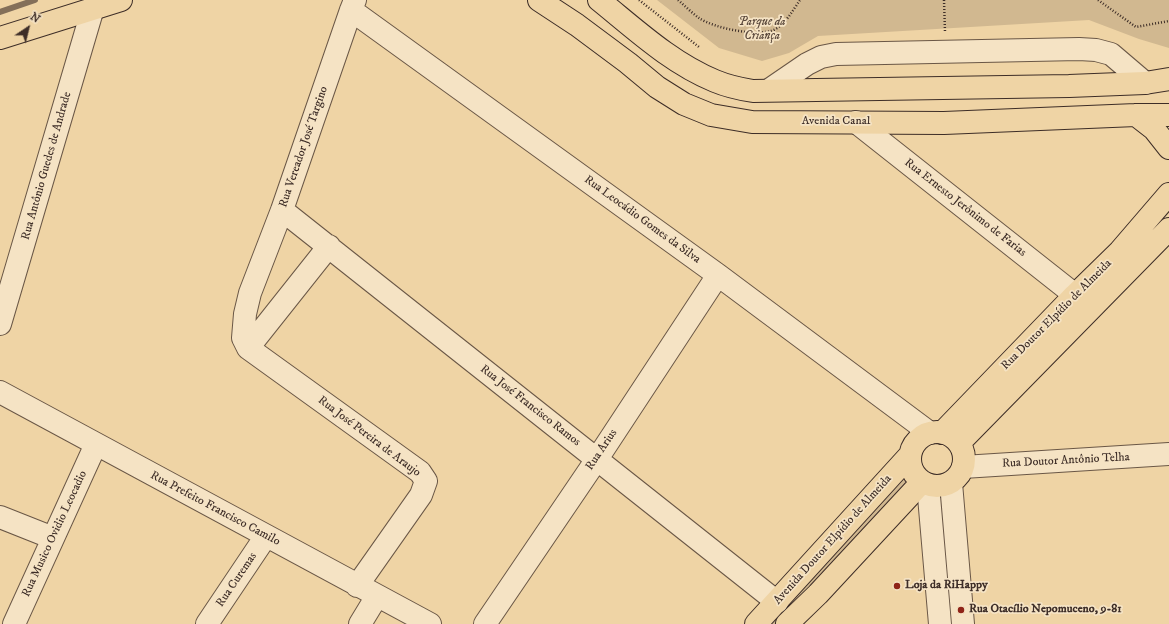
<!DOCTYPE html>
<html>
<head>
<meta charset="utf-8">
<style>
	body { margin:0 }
	#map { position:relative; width:1169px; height:624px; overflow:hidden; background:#efd4a5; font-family:"IM FELL DW Pica",serif }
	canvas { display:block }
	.north { position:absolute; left:8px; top:8px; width:40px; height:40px; -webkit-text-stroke:3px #f5e3c4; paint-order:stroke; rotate:35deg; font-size:11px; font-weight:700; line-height:16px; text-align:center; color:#3d2d27 }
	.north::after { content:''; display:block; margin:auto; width:14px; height:18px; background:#3d2d27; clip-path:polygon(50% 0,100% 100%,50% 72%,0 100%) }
</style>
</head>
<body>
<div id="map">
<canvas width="1169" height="624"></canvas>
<div class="north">N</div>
</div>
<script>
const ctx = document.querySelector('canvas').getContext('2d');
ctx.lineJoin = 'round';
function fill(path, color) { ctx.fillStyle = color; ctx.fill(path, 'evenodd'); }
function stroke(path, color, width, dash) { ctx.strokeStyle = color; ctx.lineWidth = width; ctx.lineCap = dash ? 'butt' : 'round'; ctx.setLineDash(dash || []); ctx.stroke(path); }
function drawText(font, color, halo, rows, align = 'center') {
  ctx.font = font + ' "IM FELL DW Pica",serif'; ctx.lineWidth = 3.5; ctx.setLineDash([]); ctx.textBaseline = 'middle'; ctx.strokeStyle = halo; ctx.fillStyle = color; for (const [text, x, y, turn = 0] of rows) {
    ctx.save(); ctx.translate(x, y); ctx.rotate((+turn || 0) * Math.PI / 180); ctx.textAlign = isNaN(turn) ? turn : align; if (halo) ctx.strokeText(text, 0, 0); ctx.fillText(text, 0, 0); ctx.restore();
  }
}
const green = new Path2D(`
	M657,0H1169V48L1139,39L1089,20L818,36L789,53L762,61L719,48Z
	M904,469L915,482L779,624H759Z`);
const stream = new Path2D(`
	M0,12L35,0`);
const path = new Path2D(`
	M639,0L699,47
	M678,0C685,6 692,13 699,18C714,28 753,36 771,31C784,27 793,10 800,0
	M944,0L945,32
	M1098,0L1136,27L1169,21`);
const minor = new Path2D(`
	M355,0L351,10L282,210L250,293L245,314L243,338L248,348L420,472L426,481L421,495L357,586
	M351,10L718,275L930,433
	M769,90L807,64L821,57L836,54L1079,49L1096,50L1111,54L1145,83
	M856,122L1075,295
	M282,210L777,602
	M0,324L93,8
	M248,348L329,246
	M0,392L430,624
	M963,467L1169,454
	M951,483L963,624
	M928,485L940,624
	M0,517L53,538
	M14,624L96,444
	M207,624L266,536
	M360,624L377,596
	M485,624L597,459L718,275`);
const major = new Path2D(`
	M539,0L577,25L628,63L657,87L684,104L711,115L752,122L944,123L1136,115H1169
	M599,0C635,29 671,63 715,81C727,86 740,89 753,91L1069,86L1145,83L1169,79
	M0,38L121,0
	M1136,115L1154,129L1169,148
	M910 459a27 27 0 1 1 54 0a27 27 0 1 1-54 0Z
	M942,433L1075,295L1120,251L1169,194
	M959,443L1169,229
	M756,624L910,455
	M787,624L818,594L922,482`);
const markers = [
	[897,586,4,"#8f2418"],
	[961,610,4,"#8f2418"]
];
const parkNames = [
	["Parque da",762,23],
	["Criança",762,37]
];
const streetNames = [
	["Avenida Canal",836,122],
	["Rua Vereador José Targino",304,147,-71],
	["Rua Antônio Guedes de Andrade",47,166,-74],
	["Rua Ernesto Jerônimo de Farias",965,208,38],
	["Rua Leocádio Gomes da Silva",642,220,36],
	["Rua Doutor Elpídio de Almeida",1057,315,-45],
	["Rua José Francisco Ramos",530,406,38],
	["Rua José Pereira de Araujo",369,437,37],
	["Rua Arius",602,450,-56],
	["Rua Doutor Antônio Telha",1066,461,-3],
	["Rua Prefeito Francisco Camilo",215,509,28],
	["Rua Musico Ovidio Leocadio",55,534,-65],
	["Avenida Doutor Elpídio de Almeida",833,540,-48],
	["Rua Curemas",237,580,-56]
];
const poiNames = [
	["Loja da RiHappy",905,586],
	["Rua Otacílio Nepomuceno, 9-81",969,610]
];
fill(green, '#d1b890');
stroke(stream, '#836f59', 6);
stroke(minor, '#6a5746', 24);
stroke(major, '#3d2d27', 24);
stroke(path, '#3d2d27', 2.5, [1, 2]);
stroke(minor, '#f5e3c4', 22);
stroke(major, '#efd4a5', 22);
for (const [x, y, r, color] of markers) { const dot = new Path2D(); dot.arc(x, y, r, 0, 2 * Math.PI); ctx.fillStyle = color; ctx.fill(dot); stroke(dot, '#f5e3c4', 1.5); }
drawText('italic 12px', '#5b493c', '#f5e3c4', parkNames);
drawText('12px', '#3d2d27', '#f5e3c4', streetNames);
drawText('bold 12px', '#3d2d27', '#f5e3c4', poiNames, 'left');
</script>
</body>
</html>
